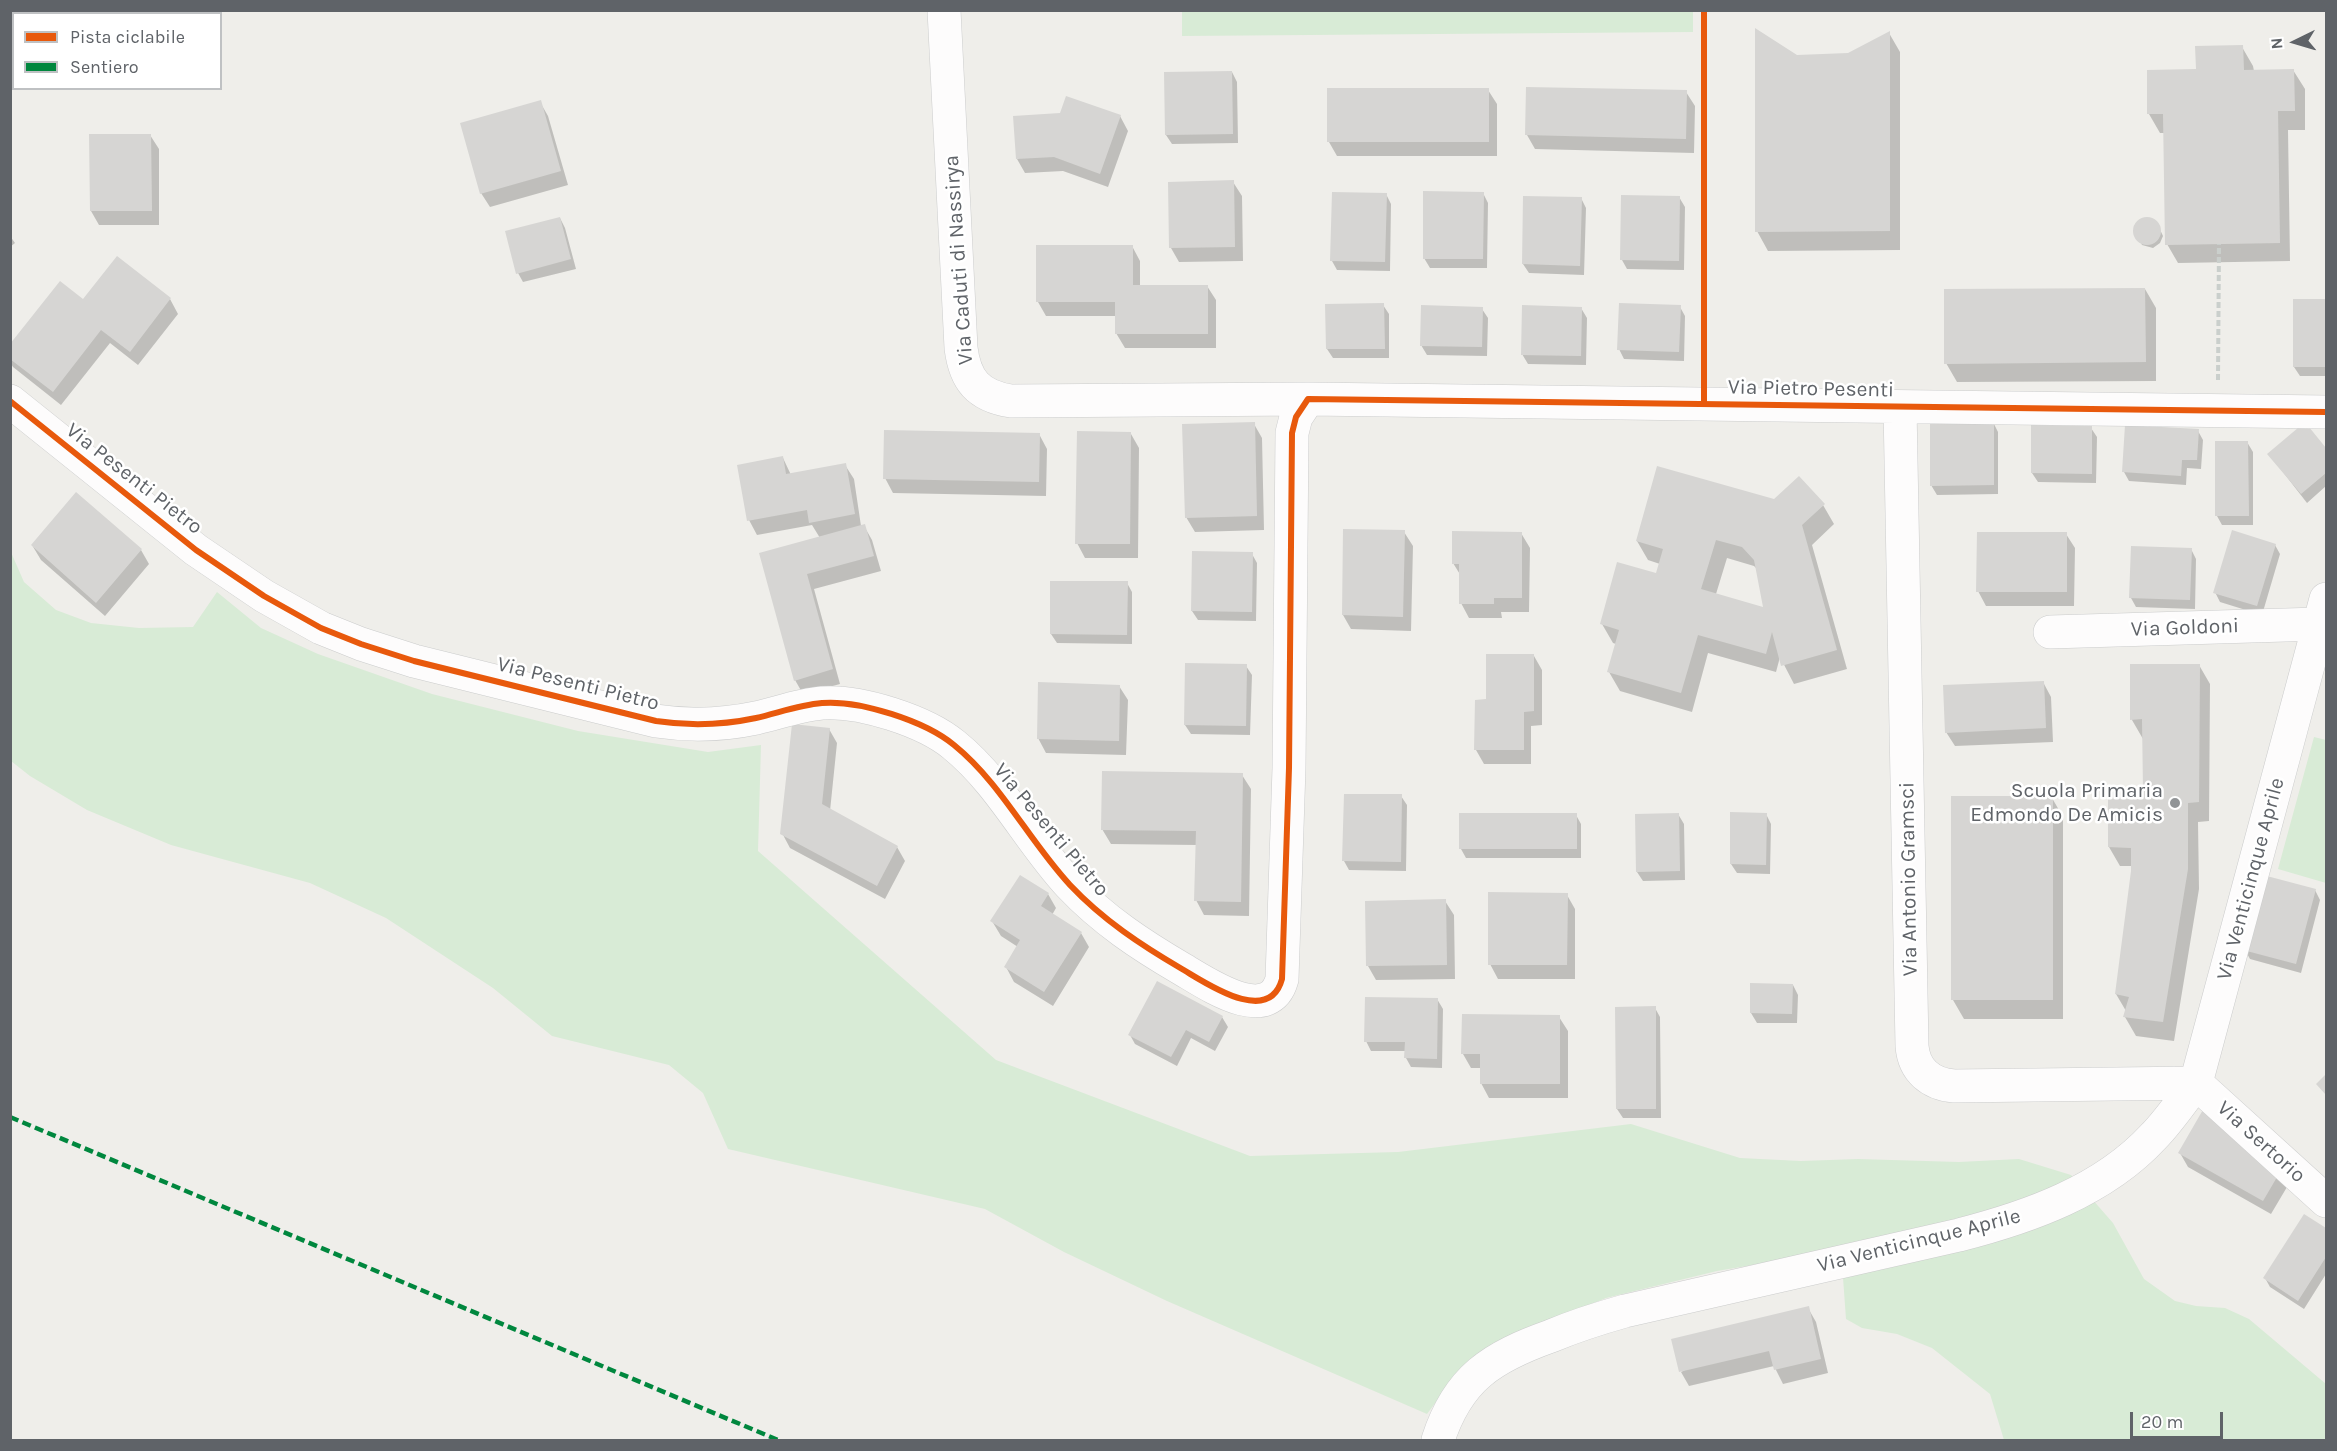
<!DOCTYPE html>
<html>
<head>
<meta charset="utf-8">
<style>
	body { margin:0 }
	#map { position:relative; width:2337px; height:1451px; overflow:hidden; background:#efeeea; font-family:Karla,sans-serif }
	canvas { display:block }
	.frame { position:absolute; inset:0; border:12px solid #5f6368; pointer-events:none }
	.legend { position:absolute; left:12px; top:12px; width:210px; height:78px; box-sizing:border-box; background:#fff; border:2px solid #bfc1c3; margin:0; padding:8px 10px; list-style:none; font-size:18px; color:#5f6368 }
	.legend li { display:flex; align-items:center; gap:12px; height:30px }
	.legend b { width:30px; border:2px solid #bfc1c3 }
	.north { position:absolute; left:2265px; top:12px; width:60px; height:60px; -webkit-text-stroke:4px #fff; paint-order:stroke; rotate:265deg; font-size:16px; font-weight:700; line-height:24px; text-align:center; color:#5f6368 }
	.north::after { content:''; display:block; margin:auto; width:21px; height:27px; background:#5f6368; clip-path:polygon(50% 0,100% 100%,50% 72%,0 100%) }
	.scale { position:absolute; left:2130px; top:1412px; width:93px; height:27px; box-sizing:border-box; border:3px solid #5f6368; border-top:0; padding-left:8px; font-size:18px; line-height:21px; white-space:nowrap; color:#5f6368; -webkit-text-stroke:4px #fff; paint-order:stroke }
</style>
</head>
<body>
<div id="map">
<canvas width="2337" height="1451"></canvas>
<div class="frame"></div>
<ul class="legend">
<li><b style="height:8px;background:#e8590c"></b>Pista ciclabile</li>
<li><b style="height:8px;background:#00873e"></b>Sentiero</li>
</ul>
<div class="north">N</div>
<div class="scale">20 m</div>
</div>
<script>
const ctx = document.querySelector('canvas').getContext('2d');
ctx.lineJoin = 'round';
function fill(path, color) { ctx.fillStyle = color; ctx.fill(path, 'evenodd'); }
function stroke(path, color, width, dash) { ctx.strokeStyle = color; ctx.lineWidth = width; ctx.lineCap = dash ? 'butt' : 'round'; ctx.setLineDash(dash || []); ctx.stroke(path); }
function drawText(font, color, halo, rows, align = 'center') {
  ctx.font = font + ' Karla,sans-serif'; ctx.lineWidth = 5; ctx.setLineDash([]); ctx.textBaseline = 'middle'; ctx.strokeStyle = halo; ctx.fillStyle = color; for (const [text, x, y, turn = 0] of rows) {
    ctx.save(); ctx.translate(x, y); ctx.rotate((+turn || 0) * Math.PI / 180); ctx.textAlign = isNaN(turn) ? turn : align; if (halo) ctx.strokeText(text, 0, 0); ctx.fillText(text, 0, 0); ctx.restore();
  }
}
const green = new Path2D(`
	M1693,10V32L1182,36V11Z
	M10,550L24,582L56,610L91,623L139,628L193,627L217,592L261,628L318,654L432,694L578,731L708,752L761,745L758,851L996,1060L1250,1156L1398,1152L1631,1124L1740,1158L1801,1161L1858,1159L1959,1162L2019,1159L2071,1175L2113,1223L2144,1279L2175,1301L2196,1306L2225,1308L2249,1319L2326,1384V1440H2004L1990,1394L1932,1348L1897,1334L1862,1328L1846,1319L1841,1250L1717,1271L1606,1298L1507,1340L1459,1371L1427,1414L1167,1301L1064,1252L985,1209L728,1149L703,1093L669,1065L552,1036L493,988L386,918L310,883L171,845L87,810L30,776L11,761Z
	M2314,737L2326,740V883L2278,869Z`);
const shadow = new Path2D(`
	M1889,33L1900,52V250L1768,251L1757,231L1796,57L1849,55Z
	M2242,47L2253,66L2254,71L2293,70L2305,89V130H2288L2290,261L2178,263L2167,244L2165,133H2160L2149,114L2148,71L2197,70Z
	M1232,72L1237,82L1238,143L1172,144L1166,135Z
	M1488,90L1497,104V156H1337L1329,142Z
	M1686,92L1695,106L1694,153L1535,149L1527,135Z
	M540,102L548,116L568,185L490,207L481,193Z
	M1120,116L1128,131L1108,187L1063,171L1025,173L1017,159Z
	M150,135L159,149V225H99L91,211V136Z
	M1233,182L1242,196L1243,261L1179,262L1171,248L1169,183Z
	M1483,193L1488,203L1487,268H1430L1424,258Z
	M1386,194L1391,204L1390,271L1337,270L1332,261Z
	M1679,197L1685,207L1684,270L1627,269L1622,260Z
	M1581,198L1586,208L1584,275L1529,273L1523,264Z
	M560,218L565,228L576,269L523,282L518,273Z
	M2146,218L2157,223L2163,236L2160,243L2153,248L2142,245L2136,233L2139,222Z
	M10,236L15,243L10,247Z
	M1132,246L1140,261V286H1207L1216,300V348H1125L1116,333V316H1046L1038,302Z
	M117,258L170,299L178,314L138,365L110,343L61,405L13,367L10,362V346L83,301Z
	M2145,289L2156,308V381L1957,382L1946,363Z
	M2294,301H2326V376H2300L2294,367Z
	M1383,305L1389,314V358H1333L1327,349Z
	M1680,307L1685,316L1684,361L1624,359L1619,349Z
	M1581,308L1587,318L1586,365L1528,364L1522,354Z
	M1482,309L1488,318L1487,356L1427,355L1421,345Z
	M1993,422L1998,432V494L1937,495L1931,485Z
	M1254,424L1262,438L1264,530L1195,532L1186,517Z
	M2305,424L2326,450V486L2307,503L2269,454Z
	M2091,428L2097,437L2096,483L2038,482L2032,473Z
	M2198,431L2203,440L2201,469L2187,468L2186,485L2129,481L2124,472Z
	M1039,434L1047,449L1046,496L893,493L885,478Z
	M1131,434L1139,448L1138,558H1085L1077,543Z
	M2247,442L2253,452V525H2222L2217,516Z
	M783,458L791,475L845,465L854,479L861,526H864L872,540L881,571L814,589L840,684L803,694L795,680L761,554L820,538L812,525L757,535L749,520Z
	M1774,501L1823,505L1834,524L1812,545L1847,669L1794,684L1780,657L1776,672L1708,653L1692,712L1620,691L1609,672L1616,644L1613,643L1602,624L1657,575L1660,564L1648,560L1637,541ZM1727,558L1754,566L1758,570L1765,609L1716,594Z
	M1404,532L1413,546L1411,631L1351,629L1343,615Z
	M1521,533L1530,548L1529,612H1501L1502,618H1469L1461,603V576L1453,563Z
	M2066,534L2075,548L2074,606H1986L1978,591Z
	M32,545L141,550L149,564L105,616L41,560Z
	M2275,545L2280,554L2262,615L2220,602L2215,592Z
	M2191,549L2196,559L2195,609L2136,607L2131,598Z
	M1252,554L1257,563L1256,621L1198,620L1192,611Z
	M1127,583L1132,592V644L1057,643L1051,634Z
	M1534,656L1542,670V725L1531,726V764H1484L1476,750L1487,701Z
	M2199,665L2210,684L2209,821L2198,822L2199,889L2174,1041L2136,1036L2125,1017L2126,1011L2116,994L2133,866H2120L2109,847L2145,793L2143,739L2132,720V666Z
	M1246,666L1252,675L1250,735L1191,734L1185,725Z
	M2043,682L2051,697L2053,742L1955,746L1946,732Z
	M1119,686L1128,700L1126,755L1046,753L1038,738Z
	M829,729L837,743L830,811L897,847L905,861L885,899L790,848L782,833Z
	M1242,775L1251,789L1249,916L1204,915L1196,900L1197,845L1111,844L1102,829Z
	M1401,796L1407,805L1406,871L1349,870L1344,861Z
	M2052,798L2063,817V1019H1964L1953,1000Z
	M1678,814L1684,824L1685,880L1643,881L1637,872Z
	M1766,814L1771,824L1770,874L1737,873L1731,864Z
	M1576,815L1581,824V858H1466L1461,849Z
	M2315,890L2320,900L2301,973L2250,959L2245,950Z
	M1048,894L1056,908L1052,915L1081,933L1089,947L1053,1006L1014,982L1006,967L1018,947L1001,936L992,921Z
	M1567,895L1575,909V979H1498L1490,964Z
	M1445,901L1454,915L1455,979L1376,980L1368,966Z
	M1752,984L1793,985L1798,995L1797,1023H1757L1751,1013Z
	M1437,999L1443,1009L1442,1068L1411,1067L1406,1058V1051H1371L1366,1041Z
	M1655,1008L1660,1017L1661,1118H1623L1617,1109Z
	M1222,1017L1228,1027L1215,1051L1191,1038L1177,1066L1135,1044L1130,1035Z
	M1559,1017L1568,1031V1098H1489L1481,1083V1068H1471L1463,1054Z
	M2233,1127L2287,1187L2271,1214L2188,1167L2180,1153Z
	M2305,1216L2326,1230V1274L2304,1309L2270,1287L2265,1278Z
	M1808,1308L1816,1322L1828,1373L1783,1384L1774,1366L1689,1386L1681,1372Z`);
const building = new Path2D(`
	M1755,28L1797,55L1848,53L1890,31V231L1755,232Z
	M2243,45L2244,70L2294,69L2295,111H2278L2280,243L2165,245L2163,114H2147V70L2196,69L2195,46Z
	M1232,71L1233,134L1165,135L1164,72Z
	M1526,87L1687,90L1686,139L1525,135Z
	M1327,88H1489V142H1327Z
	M1066,96L1121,115L1100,174L1054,157L1016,159L1013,116L1060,113Z
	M541,100L561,171L480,194L460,123Z
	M89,134H151L152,211H90Z
	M1234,180L1235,247L1169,248L1168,182Z
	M1423,191L1484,192L1483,259H1423Z
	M1332,192L1387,193L1385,262L1330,261Z
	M1621,195L1680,196L1679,261L1620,260Z
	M1523,196L1582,197L1580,266L1522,264Z
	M560,217L571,259L516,274L505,231Z
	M2133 231a14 14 0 1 1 28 0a14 14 0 1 1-28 0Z
	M1036,245H1133V285H1208V334H1115V302H1036Z
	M117,256L171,298L130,352L101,330L53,392L10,359V344L60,281L83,299Z
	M2145,288L2146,362L1944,364V289Z
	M2293,299H2326V367H2293Z
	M1384,303L1385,349H1326L1325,304Z
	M1619,303L1681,305L1679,352L1617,350Z
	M1421,305L1483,307L1482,347L1420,346Z
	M1522,305L1582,307L1581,356L1521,355Z
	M1930,421H1994V485L1930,486Z
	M1255,422L1257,516L1185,518L1182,424Z
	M2305,422L2326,448V473L2301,494L2267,454Z
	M2031,425L2092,426V474L2031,473Z
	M2125,425L2199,429L2197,460H2182L2181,476L2122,472Z
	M884,430L1040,433L1039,482L883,479Z
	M1077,431L1131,432L1130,544H1075Z
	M2215,441H2248L2249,516H2215Z
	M783,456L786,474L846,463L855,514L809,523L807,510L747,521L737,465Z
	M1657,466L1774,499L1799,476L1825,504L1802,525L1837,650L1781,666L1772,632L1766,654L1698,635L1681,693L1607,672L1619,630L1600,624L1617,562L1656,573L1663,549L1636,541ZM1716,540L1742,547L1754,560L1763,607L1701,589Z
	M76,492L142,549L96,603L31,545Z
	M865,524L874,556L807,574L833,669L794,681L759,553Z
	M1343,529L1405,530L1403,617L1342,615Z
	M2232,530L2276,544L2257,606L2213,593Z
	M1452,531L1522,532V598H1494V604H1459V564H1452Z
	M1977,532H2067V592H1976Z
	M2131,546L2192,548L2190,600L2129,598Z
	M1192,551L1253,552L1252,612L1191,611Z
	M1050,581H1128L1127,635L1050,634Z
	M1486,654H1534V711L1524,712V750H1474L1475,700L1486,699Z
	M1185,663L1247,664L1246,726L1184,725Z
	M2130,664H2200L2199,802L2188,803V869L2163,1022L2123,1017L2129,997L2115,994L2131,871V848L2108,847V792L2143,791L2142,719L2130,720Z
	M2044,681L2046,728L1945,733L1943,685Z
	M1038,682L1120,685L1119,741L1037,739Z
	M792,724L830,728L822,804L898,846L877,886L780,834Z
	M1102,771L1243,773L1241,902L1194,901L1196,831L1101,830Z
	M1344,794H1402L1401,862L1342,861Z
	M1951,796H2053V1000H1951Z
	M1730,812L1767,813L1766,865L1730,864Z
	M1459,813H1577V849H1459Z
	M1679,813L1680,871L1636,872L1635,814Z
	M1020,875L1049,893L1041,906L1082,932L1044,992L1004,967L1020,940L990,921Z
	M2263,875L2316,889L2296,964L2243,950Z
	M1488,892L1568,893L1567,965H1488Z
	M1446,899L1447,965L1366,966L1365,901Z
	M1157,981L1223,1016L1209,1042L1186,1030L1171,1057L1128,1035Z
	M1750,983L1793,984L1792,1014L1750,1013Z
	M1365,997L1438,998L1437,1059L1404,1058L1405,1042H1364Z
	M1656,1006V1109H1616L1615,1007Z
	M1462,1014L1560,1015V1084H1480V1054H1461Z
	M2326,1074V1095L2316,1084Z
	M2204,1108L2280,1172L2263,1201L2178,1153Z
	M2304,1214L2326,1228V1257L2298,1301L2263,1278Z
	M1809,1306L1821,1359L1774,1370L1769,1351L1679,1372L1671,1339Z`);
const path = new Path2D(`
	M2218,380L2219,244`);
const minor = new Path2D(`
	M944,10L961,348C965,380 978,396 1011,401L1308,399
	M10,401L196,550L264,596L321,628L361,644L414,661L656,721C689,726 723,725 756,718C778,713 799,705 822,703C860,700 925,721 954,745C1001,783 1029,841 1070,885C1103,920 1141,945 1182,969C1206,983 1269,1027 1282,979L1289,768L1292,433L1296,417L1308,399L2326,412
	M1900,407L1912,1046C1914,1071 1931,1084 1954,1086L2196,1083
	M2050,632L2319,624
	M2196,1083L2326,1201
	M1438,1440C1458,1378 1492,1357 1551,1336C1575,1326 1600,1318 1625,1311L1959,1235C2029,1217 2103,1191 2153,1137C2169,1121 2182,1101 2196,1083L2326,599`);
const quiet = new Path2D(`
	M10,1117L778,1440`);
const cycleway = new Path2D(`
	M10,401L196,550L264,596L321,628L361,644L414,661L656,721C689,726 723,725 756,718C778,713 799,705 822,703C860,700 925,721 954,745C1001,783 1029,841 1070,885C1103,920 1141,945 1182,969C1206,983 1269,1027 1282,979L1289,768L1292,433L1296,417L1308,399L2326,412
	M1704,404V10`);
const markers = [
	[2175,803,6,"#919496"]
];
const streetNames = [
	["Via Caduti di Nassirya",959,260,-94],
	["Via Pietro Pesenti",1811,389,1],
	["Via Pesenti Pietro",134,479,38],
	["Via Goldoni",2185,628,-2],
	["Via Pesenti Pietro",578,684,14],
	["Via Pesenti Pietro",1051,830,50],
	["Via Antonio Gramsci",1909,879,-91],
	["Via Venticinque Aprile",2251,879,-75],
	["Via Sertorio",2261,1142,42],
	["Via Venticinque Aprile",1919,1241,-14]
];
const poiNames = [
	["Scuola Primaria",2163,791],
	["Edmondo De Amicis",2163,815]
];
fill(green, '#d8ebd6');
fill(shadow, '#0003');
fill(building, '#d6d5d3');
stroke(minor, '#cbcccc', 34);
stroke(path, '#cacfcc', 4, [6, 3]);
stroke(minor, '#fdfcfc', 33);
stroke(quiet, '#00873e', 4.5, [9, 4.5]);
stroke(cycleway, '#e8590c', 6);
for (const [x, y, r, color] of markers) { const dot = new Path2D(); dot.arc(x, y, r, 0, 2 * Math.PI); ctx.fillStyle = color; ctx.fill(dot); stroke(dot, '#fff', 2); }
drawText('21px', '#5f6368', '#fff', streetNames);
drawText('21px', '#5f6368', '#fff', poiNames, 'right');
</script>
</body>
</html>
